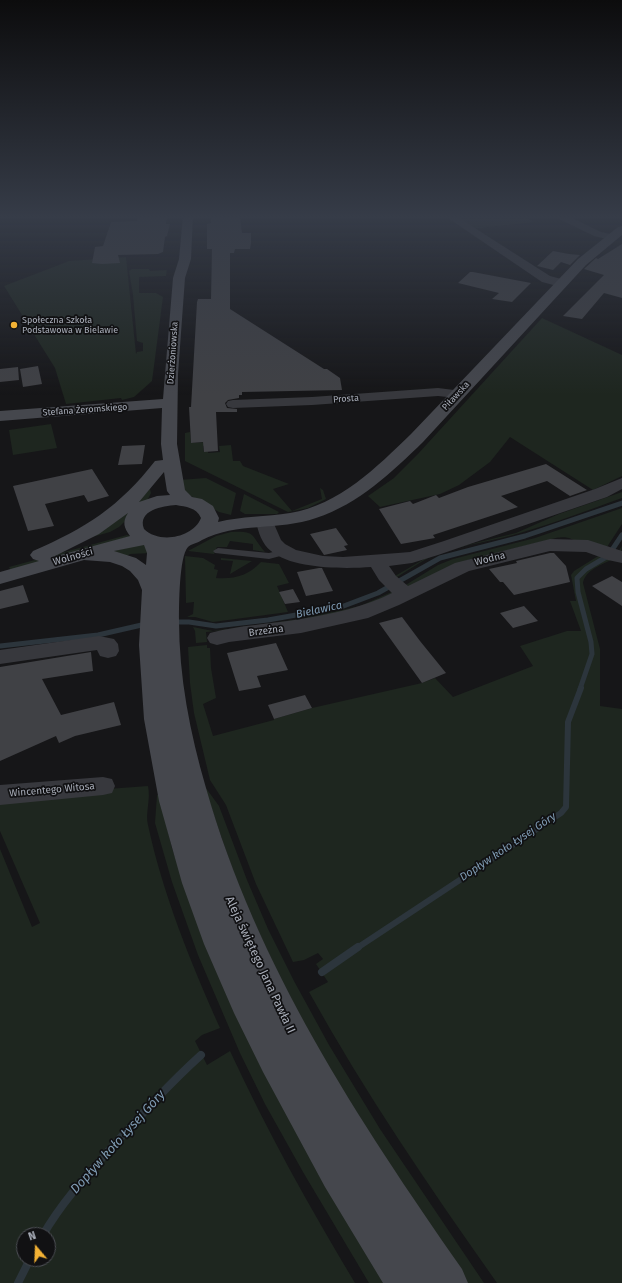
<!DOCTYPE html>
<html>
<head>
<meta charset="utf-8">
<style>
	body { margin:0 }
	#map { position:relative; width:622px; height:1283px; overflow:hidden; background:#161618; font-family:"Fira Sans",sans-serif }
	canvas { display:block }
	.north { position:absolute; left:16px; top:1227px; width:40px; height:40px; box-sizing:border-box; background:#111113; border:1px solid #4d4f55; border-radius:50%; rotate:341deg; font-size:11px; font-weight:700; line-height:16px; text-align:center; color:#a8adb8 }
	.north::after { content:''; display:block; margin:auto; width:14px; height:18px; background:#f2b134; clip-path:polygon(50% 0,100% 100%,50% 72%,0 100%) }
</style>
</head>
<body>
<div id="map">
<canvas width="622" height="1283"></canvas>
<div class="north">N</div>
</div>
<script>
const ctx = document.querySelector('canvas').getContext('2d');
ctx.lineJoin = 'round';
function fill(path, color) { ctx.fillStyle = color; ctx.fill(path, 'evenodd'); }
function stroke(path, color, width, dash) { ctx.strokeStyle = color; ctx.lineWidth = width; ctx.lineCap = dash ? 'butt' : 'round'; ctx.setLineDash(dash || []); ctx.stroke(path); }
function drawText(font, color, halo, rows, align = 'center') {
  ctx.font = font + ' "Fira Sans",sans-serif'; ctx.lineWidth = 3.5; ctx.setLineDash([]); ctx.textBaseline = 'middle'; ctx.strokeStyle = halo; ctx.fillStyle = color; for (const [text, x, y, turn = 0] of rows) {
    ctx.save(); ctx.translate(x, y); ctx.rotate((+turn || 0) * Math.PI / 180); ctx.textAlign = isNaN(turn) ? turn : align; if (halo) ctx.strokeText(text, 0, 0); ctx.fillText(text, 0, 0); ctx.restore();
  }
}
const green = new Path2D(`
	M454,216H523L534,222L474,229Z
	M126,257L136,354L137,352L143,351V343L137,341L133,295L129,271L132,269H149L150,271L167,270L166,276L139,277V293H156L163,297L152,381L134,397L122,400L121,398L66,404L55,368L4,286L69,261Z
	M542,318L622,355V476L593,490L510,437L490,462L459,485L440,494L380,507L368,496L394,478L417,455Z
	M51,424L57,448L13,455L9,430Z
	M190,432L191,443L207,442V446H203L204,452L208,451V453L220,452L219,446L231,445L233,461H240L243,466L289,484L273,489L292,511L322,499L320,488L323,490L326,499L308,508L288,512L185,461V433Z
	M206,478L236,493L231,515L219,512L184,492L179,480Z
	M150,489L151,493L148,499L119,527L110,532L85,539L136,503Z
	M622,492V498C588,510 555,523 520,533C494,541 466,544 440,553C423,559 409,570 394,579L395,576L426,558L455,548L516,533L559,514Z
	M244,494L279,512L277,514H245L240,511Z
	M622,508V524L607,547L618,552L622,546L621,552C613,553 607,549 600,546C593,544 587,544 580,542C569,539 569,536 556,538L468,560L445,569L411,587L404,586L438,565L453,559L535,538Z
	M231,532C257,531 250,535 265,552L253,550V544L230,541L227,547H217L214,554L188,551L216,536Z
	M127,535L131,536L11,571L9,567Z
	M143,544L147,546L151,553L130,554L127,556L105,553Z
	M603,553L613,559C603,564 585,570 583,583L600,649V706L622,709V1283H497C430,1188 365,1093 309,992L328,982L316,964L323,959L318,953L304,960L293,962L256,884L226,805L210,780L194,713L190,683L188,647L207,645V648H210L211,668L216,698L203,704L213,736L274,720V719L312,708L422,683L435,678L453,697L533,666L520,646L567,631H581L570,601H576L571,575L574,571Z
	M185,556L203,558L215,565L214,569L218,570L216,578C235,579 248,576 261,562L279,564L289,583L277,586L288,612L213,622L195,617H187L193,614L194,602L186,603Z
	M221,558L252,561L230,574L233,561L221,560Z
	M394,591L395,592L359,609L281,625L206,632L207,642L196,643L195,631L193,627L213,631L300,619L360,606Z
	M203,784L219,806L247,880L268,929L294,981L329,1045L380,1129L484,1283H467L373,1143L295,1010L241,894Z
	M148,786C151,800 145,813 148,825C163,895 191,963 220,1028L202,1035L195,1041L207,1065L230,1051C267,1131 310,1208 355,1283H0V849L32,927L40,923L0,831V797ZM24,1235H48V1259H24Z
	M157,795H159L172,848L200,931L385,1283H369L303,1172L265,1104L240,1053L198,955L172,882L155,823Z`);
const streamFar2 = new Path2D(`
	M172,622H189L216,626L268,620L341,607L378,593L440,558L525,536L622,503
	M0,646L98,635L146,624
	M580,689L592,654L591,642L578,592L577,578L586,569L608,556L622,535`);
const streamFar1 = new Path2D(`
	M357,948L561,813L566,807L568,722L581,688`);
const stream = new Path2D(`
	M322,972L358,947
	M43,1235C62,1202 87,1175 112,1147C141,1115 169,1084 201,1055
	M18,1283L30,1259`);
const building = new Path2D(`
	M138,216H167L166,224H170L167,236L165,237L163,252L158,254L118,255L120,263L102,264L92,263L95,247L103,246L111,222L137,221Z
	M240,217L242,233H251V243L250,249H235L234,253H230V309L324,369H327L340,378L342,390L242,392V395H239V398L228,400L225,403L227,408L237,409V412H216L218,451L204,452L203,442L191,443L189,407H191L197,302L198,299H211L212,249H207V224L211,223V218Z
	M622,244V298L604,293L582,319L563,316L604,275L584,269L596,258L598,259Z
	M553,251L569,254L580,255L570,265L561,262L553,270L537,266Z
	M470,272H473L531,283L512,302L492,299L499,293L458,283Z
	M38,366L42,384L23,387L20,369Z
	M18,367L19,380L0,382V369Z
	M145,445L142,464L118,465L122,446Z
	M546,464L587,490L570,496L547,481L501,496L518,507L433,535L435,538L401,544L379,509L410,501L413,504L436,495L439,498L468,487Z
	M92,469L109,496L88,502L84,495L45,504L54,526L28,531L13,486Z
	M336,528L348,545L344,546L347,550L324,555L310,534Z
	M550,553H554L566,566L570,582L514,595L503,582H500L489,569L517,563L516,561Z
	M319,568H322L333,591L306,596L297,572Z
	M612,576L622,582V606L592,586Z
	M23,585L29,602L0,609V591Z
	M293,589L300,602L285,604L279,592Z
	M524,606L538,621L513,628L500,613Z
	M402,617L420,641L446,673L422,683L379,623Z
	M276,643L288,670L257,676L261,687L239,691L227,653Z
	M91,652L93,671L42,679L61,715L114,702L121,725L75,736L59,743L56,736L0,761V667Z
	M305,695L312,708L274,719L268,705Z`);
const lane = new Path2D(`
	M218,548L269,553L285,549L290,552L288,554L269,559L215,553L213,551Z`);
const street = new Path2D(`
	M445,216H456L550,276L565,280L567,283L565,286L561,287L542,282Z
	M556,216H568L601,232L615,235L616,237L611,240L594,236L557,218Z
	M438,388L462,391L464,394L462,397L457,398L438,396L312,405L233,408L228,407L226,404L228,401L233,400L312,397Z
	M622,478V489L607,497L438,555L412,563L389,566L396,576L408,586L455,563L550,539L588,540L622,551V563L608,560L586,552L550,551L469,571L399,605L368,618L301,633L229,642L217,645L210,643L207,638L210,633C240,625 270,624 301,619C332,614 364,607 392,593L379,580L371,567C344,569 292,569 271,551C262,544 258,532 256,521L259,517L265,516L271,517L281,540L285,544L296,550L323,556L343,557L398,553L410,552L444,541L595,489Z
	M99,636L114,639L118,644L119,651L116,656L108,658L100,656L97,650L0,664V650Z
	M103,777L112,779L115,786L112,793L103,795L0,805V785Z`);
const secondary = new Path2D(`
	M183,216H193L191,259L185,278L178,374L177,444L185,490L192,497L202,499L213,506L219,518L218,522C242,516 266,517 290,513C339,505 377,467 411,434L578,259L618,227L622,226V235L586,265L423,442C392,472 359,504 316,518C279,531 236,522 202,540C198,543 191,544 188,547C179,556 179,607 179,620C179,677 190,733 206,788C257,967 357,1118 462,1269L468,1283H425L423,1280L425,1283H383L325,1187L263,1072L234,1013L204,944L182,883L159,801L144,719L139,645L142,590L138,580L130,571L122,566L110,562L84,560L0,584V572L39,561L33,559L30,555L33,551C86,528 119,507 155,461L163,460L161,444L162,408L0,421V411L163,399L173,278L179,259ZM164,472L167,491L170,495L157,496L139,502ZM176,505C186,507 196,507 201,518C193,538 159,544 144,529C137,510 163,506 176,505ZM128,513C122,522 124,528 130,536L53,557L99,534ZM144,545L147,553L146,565L136,558L114,551Z`);
const markers = [
	[14,325,4,"#f2b134"]
];
const farPoinames = [
	["Społeczna Szkoła",22,320],
	["Podstawowa w Bielawie",22,330]
];
const farStreetnames = [
	["Dzierżoniowska",173,353,-86],
	["Piławska",456,396,-47],
	["Prosta",346,399,-4],
	["Stefana Żeromskiego",85,410,-4]
];
const streetNames = [
	["Wolności",73,557,-16],
	["Wodna",490,559,-14],
	["Brzeżna",266,631,-7],
	["Wincentego Witosa",52,790,-5]
];
const waterNames = [
	["Bielawica",319,610,-12],
	["Dopływ koło Łysej Góry",508,847,-34]
];
const nearStreetnames = [
	["Aleja świętego Jana Pawła II",260,965,65]
];
const nearWaternames = [
	["Dopływ koło Łysej Góry",118,1142,-48]
];
fill(green, '#1e261f');
stroke(streamFar2, '#2c353c', 5);
stroke(streamFar1, '#2c353c', 6);
stroke(stream, '#2c353c', 8);
fill(building, '#404145');
fill(lane, '#37383d');
fill(street, '#37383d');
fill(secondary, '#45474d');
const sky = ctx.createLinearGradient(0, 0, 0, 395);
sky.addColorStop(0, '#0c0c0d');
sky.addColorStop(0.55, '#363c48');
sky.addColorStop(1, '#363c4800');
ctx.fillStyle = sky;
ctx.fillRect(0, 0, 622, 395);
for (const [x, y, r, color] of markers) { const dot = new Path2D(); dot.arc(x, y, r, 0, 2 * Math.PI); ctx.fillStyle = color; ctx.fill(dot); stroke(dot, '#111113', 1.5); }
drawText('9px', '#a8adb8', '#111113', farPoinames, 'left');
drawText('9px', '#a8adb8', '#111113', farStreetnames);
drawText('10px', '#a8adb8', '#111113', streetNames);
drawText('italic 11px', '#7f9bb3', '#111113', waterNames);
drawText('12px', '#a8adb8', '#111113', nearStreetnames);
drawText('italic 13px', '#7f9bb3', '#111113', nearWaternames);
</script>
</body>
</html>
